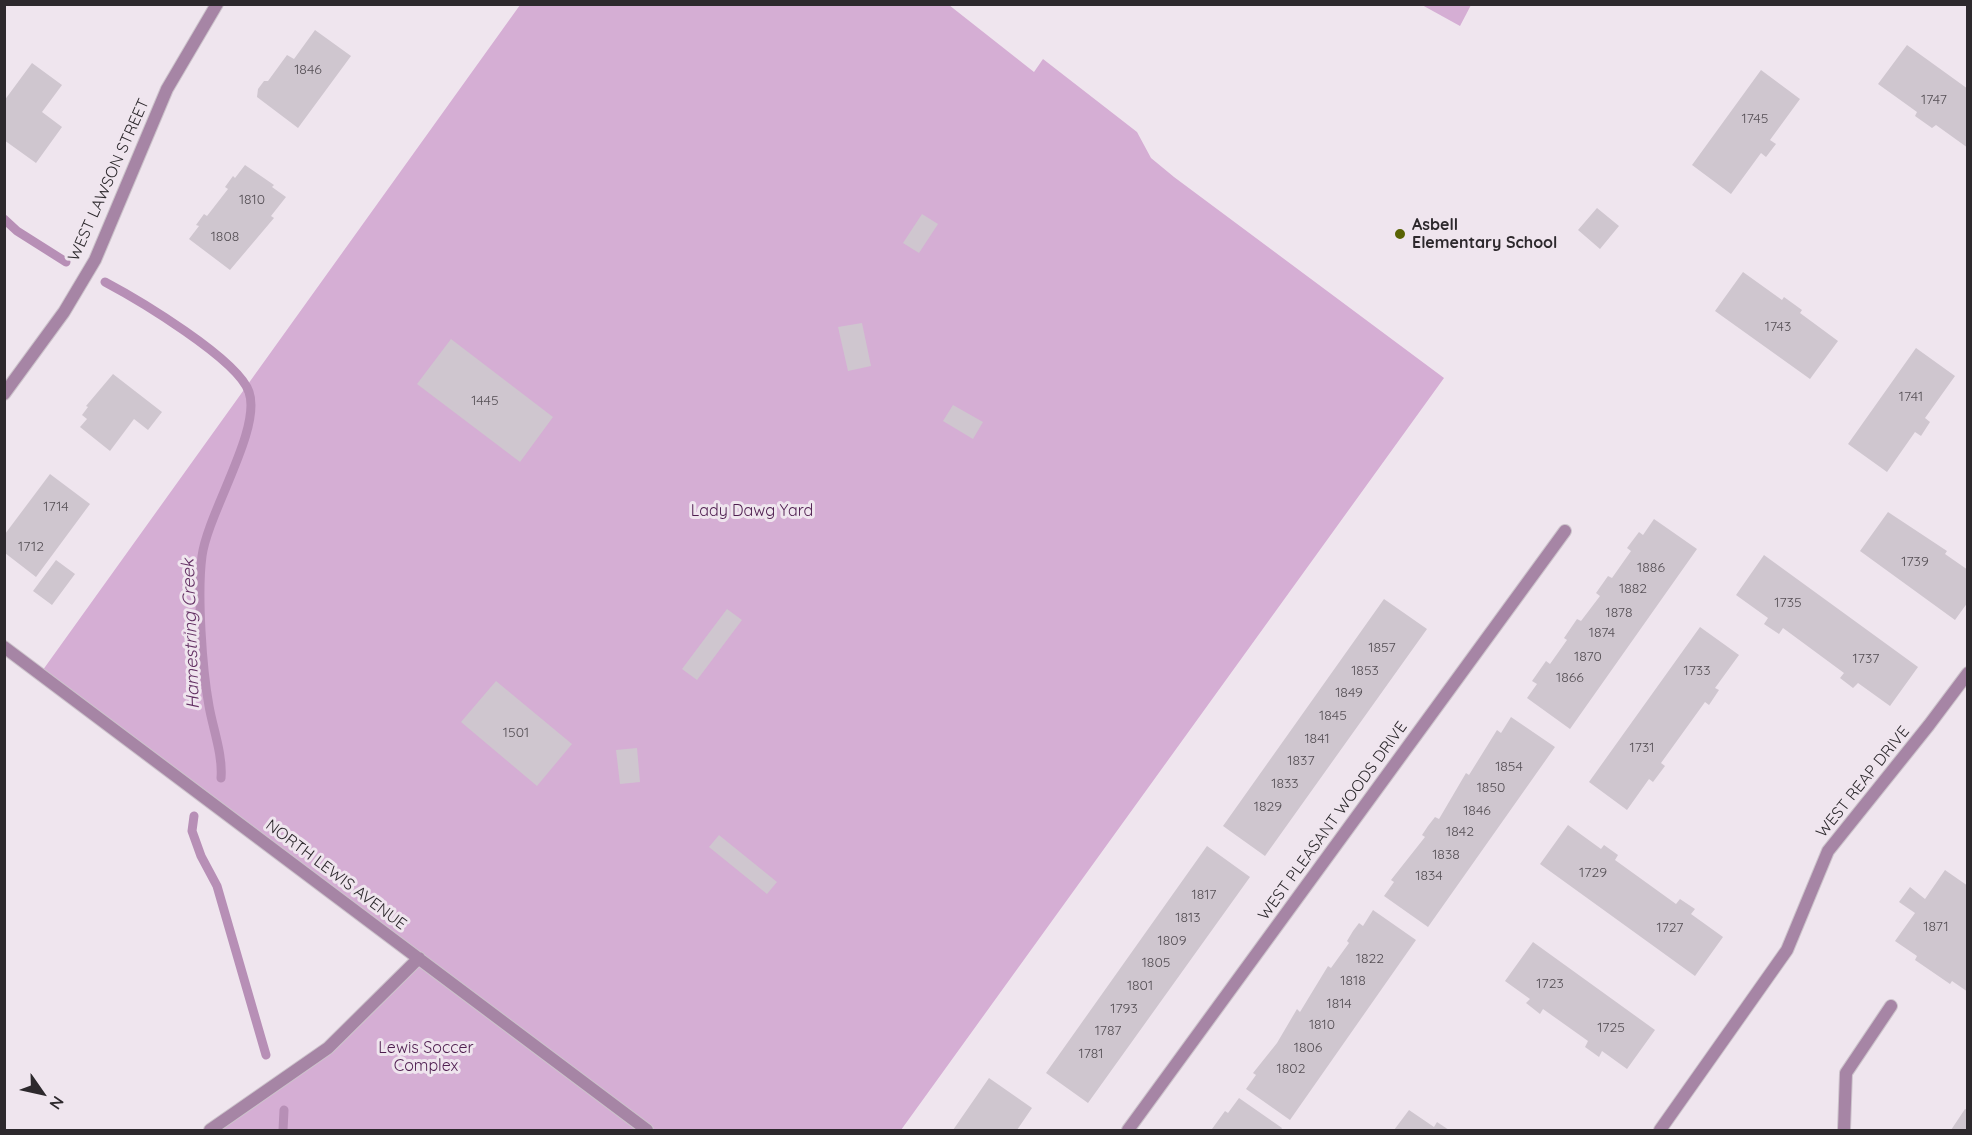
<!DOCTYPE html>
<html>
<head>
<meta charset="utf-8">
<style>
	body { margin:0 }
	#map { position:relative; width:1972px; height:1135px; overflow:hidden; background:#efe5ee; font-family:Quicksand,sans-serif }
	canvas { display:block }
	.frame { position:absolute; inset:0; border:6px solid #2d292d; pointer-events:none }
	.north { position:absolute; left:12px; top:1063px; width:60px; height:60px; -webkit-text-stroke:4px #efe5ee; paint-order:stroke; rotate:124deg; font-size:16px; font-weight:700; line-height:24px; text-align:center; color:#2d292d }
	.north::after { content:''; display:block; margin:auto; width:21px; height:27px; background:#2d292d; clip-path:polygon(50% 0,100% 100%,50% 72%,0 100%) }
</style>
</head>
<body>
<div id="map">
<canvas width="1972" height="1135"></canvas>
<div class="frame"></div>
<div class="north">N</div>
</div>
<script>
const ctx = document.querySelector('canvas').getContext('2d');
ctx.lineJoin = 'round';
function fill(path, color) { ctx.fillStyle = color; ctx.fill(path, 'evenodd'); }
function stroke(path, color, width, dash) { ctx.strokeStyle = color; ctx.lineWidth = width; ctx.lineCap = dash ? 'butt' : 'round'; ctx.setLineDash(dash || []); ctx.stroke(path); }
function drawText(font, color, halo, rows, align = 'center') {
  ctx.font = font + ' Quicksand,sans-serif'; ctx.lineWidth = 6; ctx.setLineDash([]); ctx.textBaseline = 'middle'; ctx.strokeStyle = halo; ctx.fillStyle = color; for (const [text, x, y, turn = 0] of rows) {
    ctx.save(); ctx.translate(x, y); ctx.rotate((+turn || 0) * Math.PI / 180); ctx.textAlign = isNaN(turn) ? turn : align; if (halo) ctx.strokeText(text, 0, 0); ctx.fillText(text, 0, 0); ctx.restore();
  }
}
const green = new Path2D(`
	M520,5H949L1034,72L1043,59L1137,132L1151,158L1174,177L1444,378L901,1130H210L328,1048L419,957L40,674Z
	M1422,5H1471L1460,26Z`);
const stream = new Path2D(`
	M4,219L17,231L66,262
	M105,282C137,299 238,359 249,392C262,429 208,512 202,556C197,594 202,668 209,706C213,729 223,755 221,778
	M194,816L192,831L201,856L217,886L266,1055
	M283,1130L284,1110`);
const building = new Path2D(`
	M315,30L351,56L298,128L257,97L258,89L264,81H268L287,55L294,59Z
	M1907,45L1968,89V148L1936,125L1932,128L1915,116L1917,112L1878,84Z
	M32,63L62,85L42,112L62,127L36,163L4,140V101Z
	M1761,70L1800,99L1770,140L1776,144L1766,157L1761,153L1731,194L1692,165Z
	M245,165L274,185L272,187L286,197L271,216L274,218L230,270L189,239L199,226L196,225L204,214L207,216L228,189L225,187L233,176L235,178Z
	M1597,208L1619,226L1600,249L1578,230Z
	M922,214L938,224L919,253L903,243Z
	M1743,272L1782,300L1784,297L1802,310L1800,313L1838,341L1810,379L1715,311Z
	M862,323L871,366L848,371L838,327Z
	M451,339L553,417L520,462L417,384Z
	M1916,348L1955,376L1925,418L1930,422L1921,436L1915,432L1887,472L1848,444Z
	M113,374L162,412L148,430L134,419L110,451L80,427L87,419L82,415L88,407L86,406Z
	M953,405L983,422L973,439L943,421Z
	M50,474L90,504L36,577L5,553V534Z
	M1888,512L1947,551L1945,554L1968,570V602L1955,620L1860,551Z
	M1654,519L1697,549L1570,729L1527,698L1537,684L1532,681L1546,661L1550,664L1567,640L1564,638L1577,619L1581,621L1600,596L1596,593L1608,576L1612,578L1631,551L1627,548L1639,532L1643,535Z
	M1764,555L1918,667L1890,706L1858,683L1853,688L1840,678L1844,673L1783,628L1779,634L1764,624L1768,618L1736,595Z
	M56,560L75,574L52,605L33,591Z
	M1384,599L1427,629L1265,856L1223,826Z
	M727,609L742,620L697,680L682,669Z
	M1700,627L1739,655L1715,688L1719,690L1709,705L1705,702L1661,763L1665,766L1653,782L1649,779L1627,810L1589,782Z
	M496,681L572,744L537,786L461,722Z
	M1511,717L1555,747L1428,927L1384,896L1394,882L1391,880L1425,837L1422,835L1428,826L1435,817L1439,819L1466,773L1469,775L1497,730L1501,733Z
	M637,748L640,782L620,784L616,750Z
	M1568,825L1601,849L1604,845L1618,855L1615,860L1676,904L1680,899L1695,909L1691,914L1723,937L1695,976L1540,864Z
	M719,835L777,882L767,894L709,847Z
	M1207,846L1250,877L1088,1103L1046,1073Z
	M1945,870L1968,886V992L1952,981L1950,984L1915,960L1917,956L1895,941L1915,913L1899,902L1910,887L1925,899Z
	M1373,910L1416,940L1290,1120L1246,1089L1256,1075L1253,1073L1277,1043L1297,1009L1300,1012L1328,966L1331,968L1349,943L1347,941L1353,931L1359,923L1363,926Z
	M1533,942L1655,1030L1627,1069L1602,1051L1599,1057L1585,1047L1588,1041L1543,1009L1540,1014L1526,1003L1530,999L1505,981Z
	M989,1078L1032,1108L1017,1130H953Z
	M1239,1098L1282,1128L1281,1130L1212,1129L1225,1111L1228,1113Z
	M1965,1109L1968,1110V1130H1951Z
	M1409,1110L1434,1127L1437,1122L1449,1130H1394Z`);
const lane = new Path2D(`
	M1128,1130L1565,531
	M1660,1130L1787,950L1828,851L1929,725L1968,673
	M1844,1130L1846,1073L1891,1006`);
const street = new Path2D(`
	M4,394L64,312L95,260L167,89L217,4
	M4,647L647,1130
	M210,1130L328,1048L419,958`);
const markers = [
	[1400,234,6,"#596303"]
];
const numberNames = [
	["1846",308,70],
	["1747",1934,100],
	["1745",1755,119],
	["1810",252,200],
	["1808",225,237],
	["1743",1778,327],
	["1741",1911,397],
	["1445",485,401],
	["1714",56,507],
	["1712",31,547],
	["1739",1915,562],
	["1886",1651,568],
	["1882",1633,589],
	["1735",1788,603],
	["1878",1619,613],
	["1874",1602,633],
	["1857",1382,648],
	["1870",1588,657],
	["1737",1866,659],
	["1853",1365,671],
	["1733",1697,671],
	["1866",1570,678],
	["1849",1349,693],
	["1845",1333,716],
	["1501",516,733],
	["1841",1317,739],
	["1731",1642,748],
	["1837",1301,761],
	["1854",1509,767],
	["1833",1285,784],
	["1850",1491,788],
	["1829",1268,807],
	["1846",1477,811],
	["1842",1460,832],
	["1838",1446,855],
	["1729",1593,873],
	["1834",1429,876],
	["1817",1204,895],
	["1813",1188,918],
	["1871",1936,927],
	["1727",1670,928],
	["1809",1172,941],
	["1822",1370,959],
	["1805",1156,963],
	["1818",1353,981],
	["1723",1550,984],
	["1801",1140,986],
	["1814",1339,1004],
	["1793",1124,1009],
	["1810",1322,1025],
	["1725",1611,1028],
	["1787",1108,1031],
	["1806",1308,1048],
	["1781",1091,1054],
	["1802",1291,1069]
];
const streetNames = [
	["WEST LAWSON STREET",109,180,-66],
	["WEST REAP DRIVE",1863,782,-51],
	["WEST PLEASANT WOODS DRIVE",1333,821,-54],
	["NORTH LEWIS AVENUE",336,875,37]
];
const poiNames = [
	["Asbell",1412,225],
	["Elementary School",1412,243]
];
const parkNames = [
	["Lady Dawg Yard",752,511],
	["Lewis Soccer",426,1048],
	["Complex",426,1066]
];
const waterNames = [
	["Hamestring Creek",191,634,-92]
];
fill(green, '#d5aed4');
stroke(stream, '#b78fb6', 9);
fill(building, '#cfc6cf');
stroke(lane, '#ccc3cb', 14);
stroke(street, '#ccc3cb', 14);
stroke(lane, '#a685a5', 12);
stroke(street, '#a685a5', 12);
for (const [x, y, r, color] of markers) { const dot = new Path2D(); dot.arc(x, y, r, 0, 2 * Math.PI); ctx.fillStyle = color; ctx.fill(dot); stroke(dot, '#efe5ee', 2); }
drawText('14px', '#565056', null, numberNames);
drawText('16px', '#2d292d', '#efe5ee', streetNames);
drawText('bold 16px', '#2d292d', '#efe5ee', poiNames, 'left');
drawText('16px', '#4e1d4f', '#efe5ee', parkNames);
drawText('italic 18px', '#633063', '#efe5ee', waterNames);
</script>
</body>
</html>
